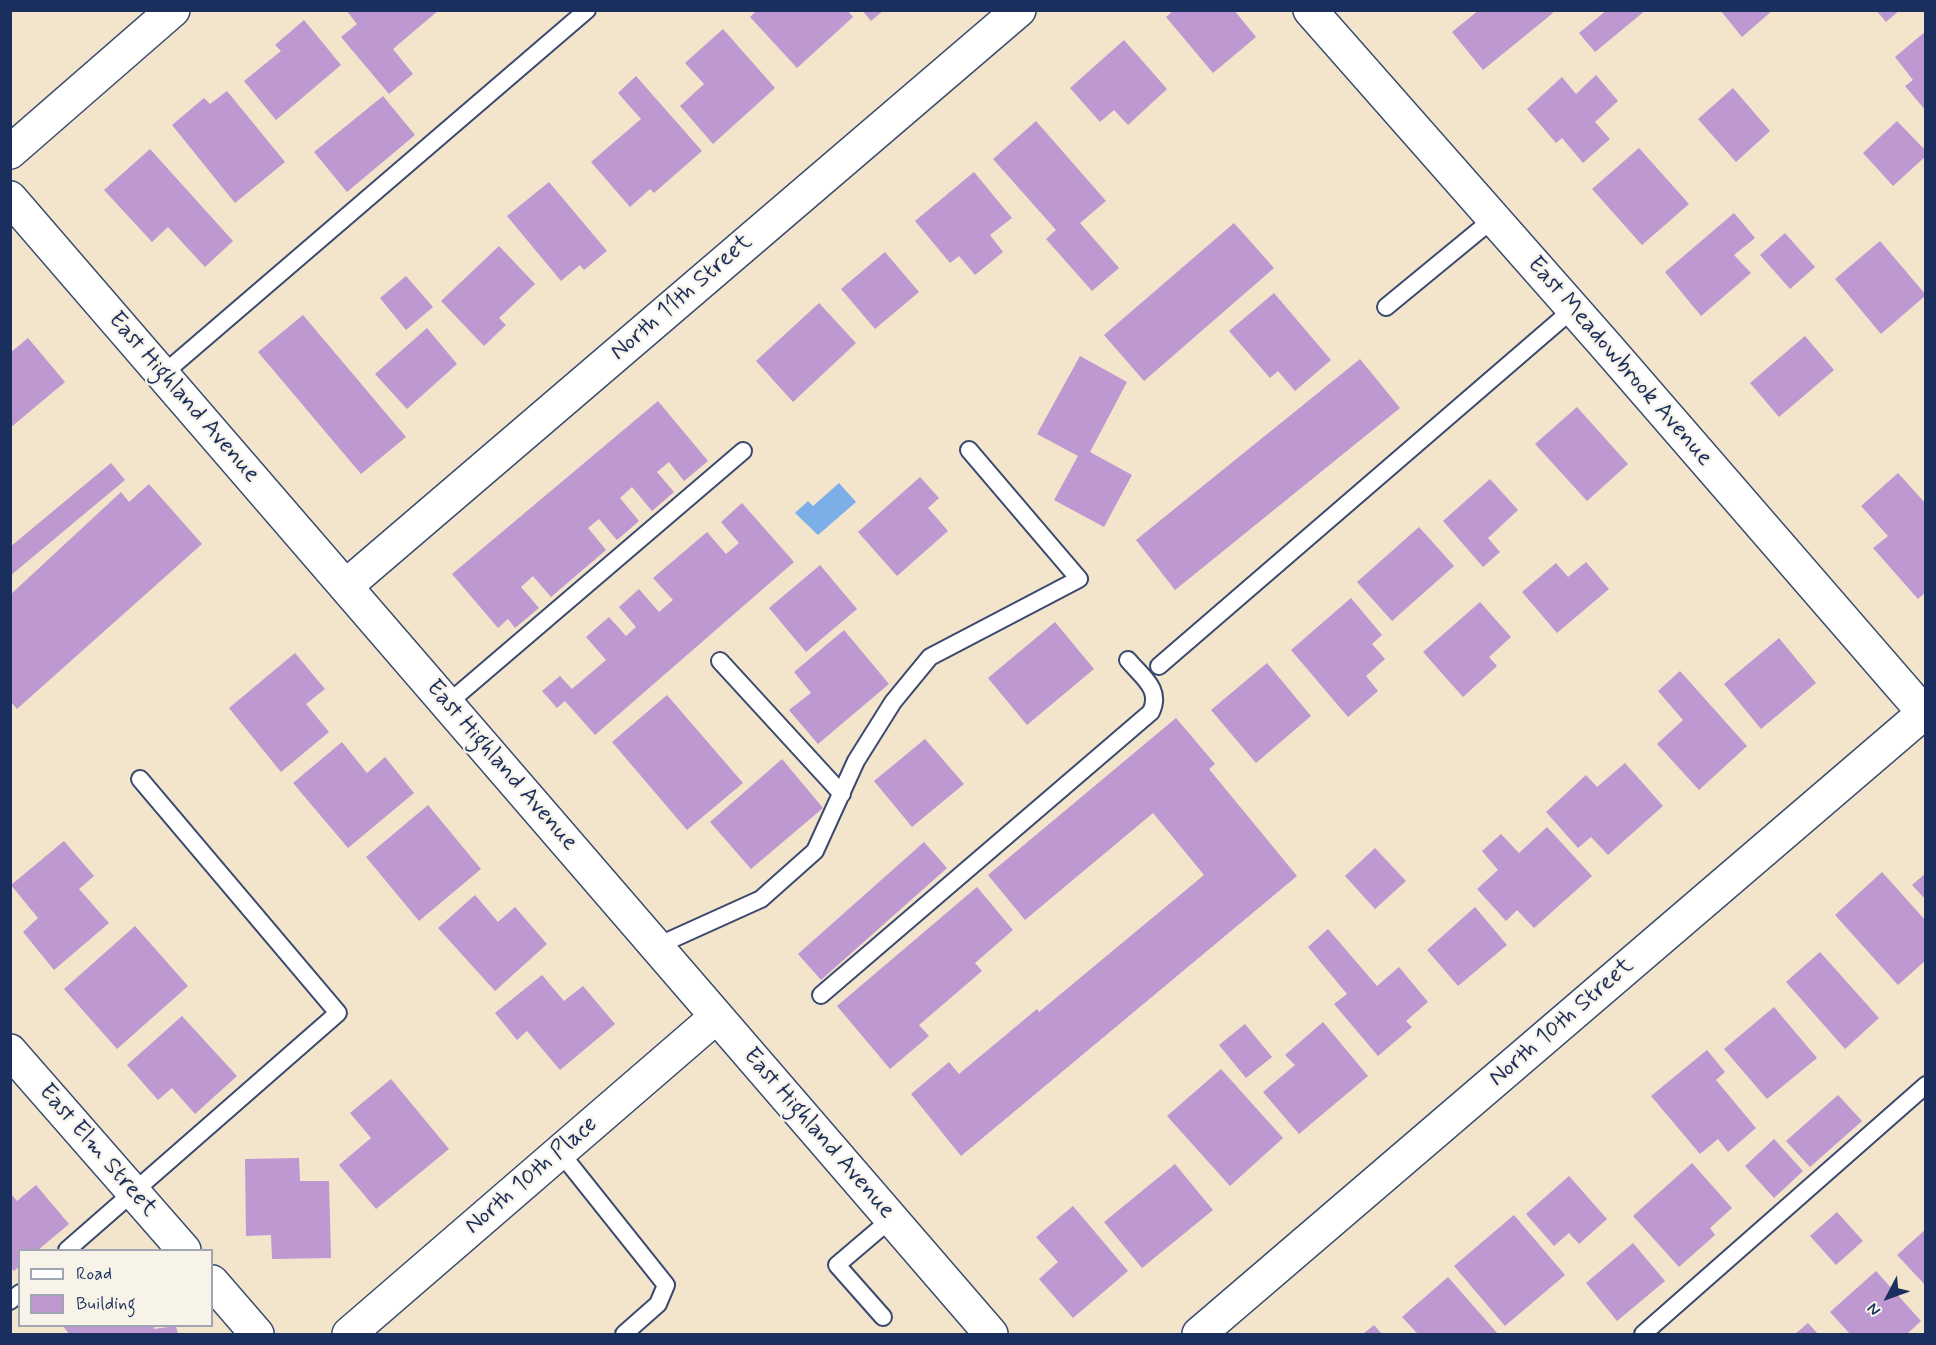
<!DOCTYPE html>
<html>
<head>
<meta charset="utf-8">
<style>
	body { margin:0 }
	#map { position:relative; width:1936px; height:1345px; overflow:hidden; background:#f3e4cc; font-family:Mynerve,sans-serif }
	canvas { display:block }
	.frame { position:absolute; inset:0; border:12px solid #1b2f5e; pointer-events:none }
	.legend { position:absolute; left:18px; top:1249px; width:195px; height:78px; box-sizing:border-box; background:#f7f3e8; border:2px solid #9fa5b1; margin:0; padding:8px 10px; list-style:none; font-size:18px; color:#1b2f5e }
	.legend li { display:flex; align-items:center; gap:12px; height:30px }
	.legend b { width:30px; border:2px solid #9fa5b1 }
	.north { position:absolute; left:1858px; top:1267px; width:60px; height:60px; -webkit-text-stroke:4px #f7f3e8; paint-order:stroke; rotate:229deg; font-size:16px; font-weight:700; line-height:24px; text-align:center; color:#1b2f5e }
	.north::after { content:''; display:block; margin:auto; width:21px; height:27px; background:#1b2f5e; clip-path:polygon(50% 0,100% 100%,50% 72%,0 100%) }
</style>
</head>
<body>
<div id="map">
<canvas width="1936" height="1345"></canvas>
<div class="frame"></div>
<ul class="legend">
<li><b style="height:8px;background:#fff"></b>Road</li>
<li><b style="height:16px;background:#be98d0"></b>Building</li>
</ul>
<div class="north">N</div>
</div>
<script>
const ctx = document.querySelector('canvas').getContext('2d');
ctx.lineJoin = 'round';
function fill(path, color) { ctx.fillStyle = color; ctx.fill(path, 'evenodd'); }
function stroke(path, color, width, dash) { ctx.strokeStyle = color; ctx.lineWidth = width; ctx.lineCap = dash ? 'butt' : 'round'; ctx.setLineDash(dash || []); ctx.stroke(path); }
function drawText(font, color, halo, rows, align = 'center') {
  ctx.font = font + ' Mynerve,sans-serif'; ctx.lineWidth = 4.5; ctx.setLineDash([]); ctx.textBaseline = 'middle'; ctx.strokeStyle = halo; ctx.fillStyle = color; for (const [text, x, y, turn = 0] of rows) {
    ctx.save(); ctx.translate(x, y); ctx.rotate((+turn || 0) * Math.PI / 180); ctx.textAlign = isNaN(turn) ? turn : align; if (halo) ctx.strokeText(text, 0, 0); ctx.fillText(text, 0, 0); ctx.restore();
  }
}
const water = new Path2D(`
	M839,483L856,502L818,535L795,513L808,501L813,506Z`);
const building = new Path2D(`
	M346,10H439L393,49L413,74L389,94L341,37L357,24Z
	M757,10H847L853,17L797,68L750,17Z
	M862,10H884L871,21Z
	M1174,10H1234L1256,37L1213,73L1166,17Z
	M1479,10H1551L1553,13L1483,70L1452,32Z
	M1607,10H1646L1595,52L1579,33Z
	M1720,10H1773L1742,37Z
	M1876,10H1900L1886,22Z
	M304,20L341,65L276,120L244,81L281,51L275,45Z
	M723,29L775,88L713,144L680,106L704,84L685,63Z
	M1926,31V111L1905,86L1913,80L1895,57Z
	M1124,40L1167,89L1128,125L1114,110L1100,122L1070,88Z
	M1596,75L1618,101L1595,122L1610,139L1583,163L1562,138L1556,143L1527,109L1562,77L1576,94Z
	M636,76L702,151L654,193L650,189L630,207L591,162L641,119L618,93Z
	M1733,88L1770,131L1736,162L1698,119Z
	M227,91L285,162L235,203L172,125L204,98L210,104Z
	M383,96L415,135L347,192L314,152Z
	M1036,121L1106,201L1080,223L1119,268L1092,291L1046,239L1056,230L993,159Z
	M1897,121L1926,151V156L1893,186L1863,153Z
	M1639,148L1689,204L1642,245L1592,189Z
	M150,149L233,241L205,267L168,227L152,242L104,190Z
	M974,172L1012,218L990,235L1003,252L975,275L959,256L950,263L915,221Z
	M549,182L607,251L584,270L580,265L561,281L507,216Z
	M1734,213L1755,238L1734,255L1751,273L1701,316L1665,272Z
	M1234,223L1274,268L1144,381L1104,335Z
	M1785,233L1815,267L1790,289L1760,255Z
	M1880,241L1926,295L1881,334L1835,279Z
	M499,246L535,284L499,318L506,325L484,346L441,301Z
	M885,252L919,292L875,329L841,289Z
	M406,276L433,307L406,330L380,298Z
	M1274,293L1331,360L1295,391L1278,371L1270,378L1229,331Z
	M819,303L856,343L793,402L756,361Z
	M303,315L406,437L361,474L258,352Z
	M427,328L457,364L407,409L375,374Z
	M1805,336L1834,370L1779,417L1750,383Z
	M28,338L65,382L10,428V353Z
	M1080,356L1127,382L1090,452L1132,475L1104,527L1054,500L1078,456L1037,434Z
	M1360,359L1400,408L1175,590L1136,540Z
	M658,401L708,461L684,481L669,462L657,472L674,492L652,511L632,487L620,498L639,521L617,540L599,519L588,528L606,550L551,597L533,576L521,587L539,608L515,628L508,619L498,628L452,574Z
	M1577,407L1628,464L1587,501L1535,444Z
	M111,463L125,480L10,576V547Z
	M1898,473L1926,504V592L1918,599L1873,548L1888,536L1861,506Z
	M920,477L939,498L928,508L948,531L897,576L858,532Z
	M1490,479L1518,510L1488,538L1500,552L1483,567L1443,521Z
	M149,484L202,544L17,709L10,701V595L121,492L129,502Z
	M742,503L794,562L595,735L565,701L557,708L542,691L560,676L572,689L606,660L586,637L609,617L626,636L636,627L619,607L639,589L659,612L673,600L653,578L707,532L726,554L739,543L721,522Z
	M1419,527L1454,566L1392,621L1357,582Z
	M1586,562L1609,589L1557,633L1522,592L1556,563L1568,577Z
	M820,565L857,609L806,652L769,608Z
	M1351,598L1382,635L1372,644L1385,659L1366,676L1378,691L1348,717L1291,650Z
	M1480,602L1511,637L1489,657L1497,666L1463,697L1423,652Z
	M1055,622L1094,669L1027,725L988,678Z
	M844,630L889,684L818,744L789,710L811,693L794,672Z
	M1779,638L1816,683L1761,729L1724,684Z
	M295,653L325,689L306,704L329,732L281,772L229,708Z
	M1267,663L1311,716L1256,763L1211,710Z
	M1680,671L1747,746L1699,790L1657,744L1683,720L1658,691Z
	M667,695L743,783L687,830L612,742Z
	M1176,718L1215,764L1209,769L1297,876L961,1156L911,1094L949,1062L959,1074L1037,1009L1039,1012L1204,875L1153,813L1025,920L988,875Z
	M925,739L964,784L912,827L874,781Z
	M342,742L367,773L385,757L414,793L348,848L293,783Z
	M782,759L823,808L751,869L710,822Z
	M1625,763L1663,806L1608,855L1591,837L1578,848L1546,812L1586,775L1597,787Z
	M428,805L481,869L419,921L366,857Z
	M1547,827L1592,876L1534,928L1517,910L1506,921L1477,889L1498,870L1482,851L1501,834L1519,853Z
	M64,841L94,876L79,889L109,923L54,970L23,932L38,918L11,885Z
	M924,842L947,868L821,980L798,954Z
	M1375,848L1406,881L1375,909L1345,876Z
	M1882,872L1926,921V960L1898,985L1835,915Z
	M1926,873V900L1912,885Z
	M977,887L1013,930L975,963L982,971L919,1025L929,1036L890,1069L837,1006Z
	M475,895L498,922L515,907L547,944L495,991L438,928Z
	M1475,907L1507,945L1458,986L1427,950Z
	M135,926L188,986L117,1049L64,989Z
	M1328,929L1377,986L1399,967L1428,1002L1406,1021L1412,1027L1378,1056L1334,1004L1347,994L1308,947Z
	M1820,952L1879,1018L1845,1049L1786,982Z
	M542,975L564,1001L583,986L615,1024L560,1070L527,1031L517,1040L495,1013Z
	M1774,1007L1817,1058L1767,1099L1724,1049Z
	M182,1016L237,1076L195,1114L172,1088L158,1100L127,1065Z
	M1323,1022L1368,1076L1299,1134L1263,1092L1295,1065L1285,1055Z
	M1245,1024L1272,1057L1246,1078L1219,1045Z
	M1707,1050L1725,1072L1716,1080L1756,1128L1728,1152L1718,1139L1700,1154L1651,1096Z
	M1221,1069L1283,1138L1230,1186L1167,1116Z
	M391,1079L449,1149L376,1209L339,1165L371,1138L350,1113Z
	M1838,1095L1862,1121L1810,1167L1786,1141Z
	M1774,1139L1803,1171L1774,1198L1745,1166Z
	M299,1158L300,1181H329L331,1258L272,1259L271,1235L246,1236L245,1159Z
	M1692,1163L1732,1208L1710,1228L1715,1235L1679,1267L1633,1216Z
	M1175,1164L1213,1210L1142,1268L1104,1222Z
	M1569,1176L1607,1219L1579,1244L1569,1233L1554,1246L1526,1214Z
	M36,1185L69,1224L38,1250H20V1266L14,1271L10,1267V1193L17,1201Z
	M1073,1206L1128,1271L1073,1318L1039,1279L1058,1262L1036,1237Z
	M1837,1212L1863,1241L1836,1265L1810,1236Z
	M1514,1215L1565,1275L1505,1326L1454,1266Z
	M1926,1229V1286L1897,1255Z
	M1633,1243L1665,1281L1617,1321L1586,1283Z
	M1876,1271L1921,1321L1907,1334H1850L1830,1312Z
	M1448,1277L1498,1334H1418L1402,1317Z
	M1808,1323L1818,1334H1795Z
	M1374,1325L1382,1334H1363Z
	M63,1326H154V1329L176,1326L178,1334H69Z`);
const service = new Path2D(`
	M1386,307L1493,219
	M163,374L587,10
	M720,661L842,794
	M1159,666L1573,309
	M447,704L743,451
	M657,946L761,899L815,851L856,761L893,702L930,657L1079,579L969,450
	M821,995L1151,712C1162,689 1142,677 1128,660
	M560,1152L666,1285L658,1304L624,1334
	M67,1250L338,1013L140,779
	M10,1301L20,1293
	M883,1317L837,1265L891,1219
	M1643,1334L1926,1085`);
const minor = new Path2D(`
	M1310,10L1607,347L1926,715
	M10,152L173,10
	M346,586L1019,10
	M10,1051L184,1250
	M212,1282L257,1334
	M349,1334L716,1017
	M1199,1334L1926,711`);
const tertiary = new Path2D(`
	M10,198L991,1334`);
const streetNames = [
	["North 11th Street",682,298,-41],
	["East Meadowbrook Avenue",1619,362,49],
	["East Highland Avenue",183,398,49],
	["East Highland Avenue",501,766,49],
	["North 10th Street",1562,1023,-41],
	["East Highland Avenue",818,1134,49],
	["East Elm Street",97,1151,49],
	["North 10th Place",532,1176,-41]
];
fill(water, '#7caee8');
fill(building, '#be98d0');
stroke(service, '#3b4a6e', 20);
stroke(minor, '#3b4a6e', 36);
stroke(tertiary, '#3b4a6e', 36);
stroke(service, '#fff', 16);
stroke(minor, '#fff', 33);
stroke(tertiary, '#fff', 33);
drawText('24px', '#1b2f5e', '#f7f3e8', streetNames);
</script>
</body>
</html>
